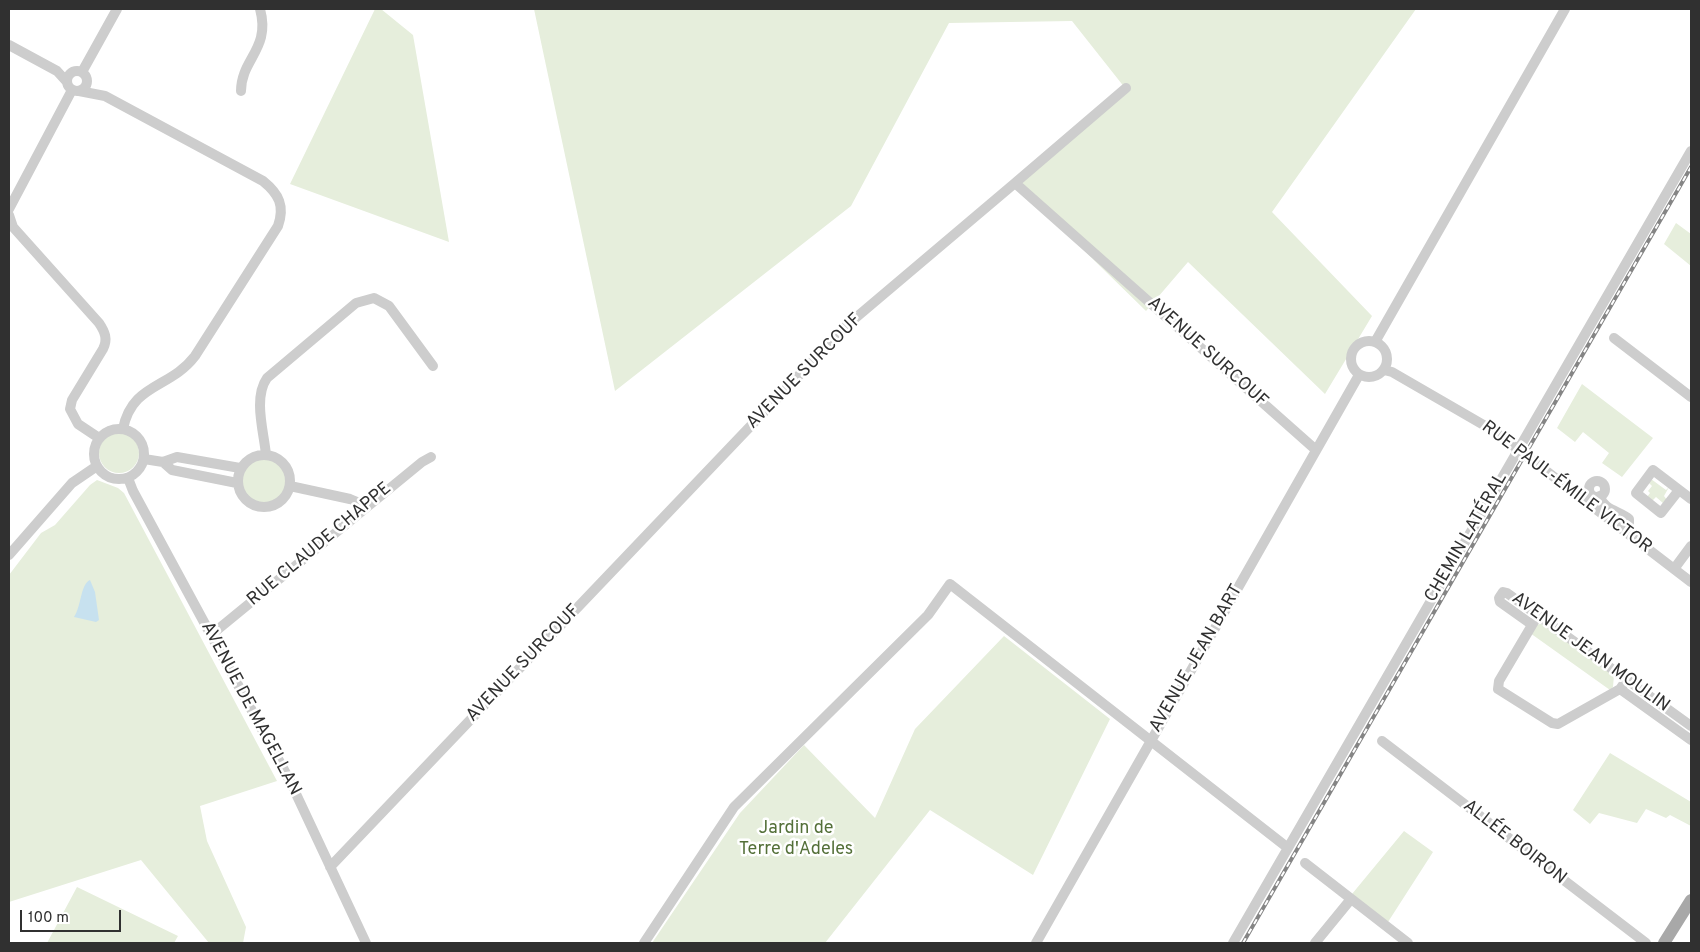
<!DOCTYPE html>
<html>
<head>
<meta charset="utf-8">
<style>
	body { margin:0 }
	#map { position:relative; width:1700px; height:952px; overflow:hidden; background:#fff; font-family:Overpass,sans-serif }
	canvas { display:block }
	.frame { position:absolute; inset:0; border:10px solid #303030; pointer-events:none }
	.scale { position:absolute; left:20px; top:910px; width:101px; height:22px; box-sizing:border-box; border:2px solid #303030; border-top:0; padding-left:6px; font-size:15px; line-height:18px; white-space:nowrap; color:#303030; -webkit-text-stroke:4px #fff; paint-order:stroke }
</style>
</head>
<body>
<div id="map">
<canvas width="1700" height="952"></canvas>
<div class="frame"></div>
<div class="scale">100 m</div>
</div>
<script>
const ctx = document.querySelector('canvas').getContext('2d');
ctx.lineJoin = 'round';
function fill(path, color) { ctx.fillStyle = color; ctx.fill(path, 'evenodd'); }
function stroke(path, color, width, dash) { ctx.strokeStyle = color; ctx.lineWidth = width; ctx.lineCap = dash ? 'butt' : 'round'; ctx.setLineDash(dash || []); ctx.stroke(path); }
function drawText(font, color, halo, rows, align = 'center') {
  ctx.font = font + ' Overpass,sans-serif'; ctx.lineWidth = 5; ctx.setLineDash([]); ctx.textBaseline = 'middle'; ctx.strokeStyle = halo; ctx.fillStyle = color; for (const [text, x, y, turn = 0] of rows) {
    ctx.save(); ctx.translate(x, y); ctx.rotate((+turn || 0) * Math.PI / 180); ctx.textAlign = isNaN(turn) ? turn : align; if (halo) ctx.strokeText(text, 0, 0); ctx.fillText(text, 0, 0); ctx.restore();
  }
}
const green = new Path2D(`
	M375,9H381L413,35L449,242L290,184Z
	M534,9H1416L1272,212L1372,316L1325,394L1188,262L1146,311L1015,183L1125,88L1072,21L949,23L851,206L615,391Z
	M1676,223L1691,234V266L1664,244Z
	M1582,384L1653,438L1622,477L1602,463L1609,453L1583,432L1575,442L1557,428Z
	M99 453a20 20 0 1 1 40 0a20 20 0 1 1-40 0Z
	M242 481a22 22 0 1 1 44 0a22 22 0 1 1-44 0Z
	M1651,479L1666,490L1669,487L1664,496L1667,500L1664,504L1656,497L1652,501L1647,497L1650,493L1648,491L1652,486L1648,482Z
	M97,480L118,488L124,493L277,781L200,806L207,841L246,927L243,943H209L141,860L9,902V575L41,533L55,525L90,485Z
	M1540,624H1544L1614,675L1613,687L1610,690L1530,633L1536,625Z
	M1004,636L1110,719L1033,875L930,810L825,943H652L740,813L804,745L875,818L915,729Z
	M1610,753L1691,802V826L1670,815L1666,818L1646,809L1637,823L1599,813L1590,824L1573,810Z
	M1404,831L1433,852L1388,922L1352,894Z
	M77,887L178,936L174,943H47Z`);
const water = new Path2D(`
	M90,580L95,592L99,620L96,622L74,617C82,605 80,585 90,580Z`);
const minor = new Path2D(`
	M9,45L57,71L67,82
	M67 81a10 10 0 1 1 20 0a10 10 0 1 1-20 0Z
	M82,72L117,9
	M79,91L105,96L263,181C279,194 285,206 278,226L195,356C170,389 132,383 123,429
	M241,91C241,59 271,49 260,9
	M1015,183L1126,88
	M9,209L72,90
	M9,215L13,227L99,323C105,332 108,339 103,349L72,400L70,409L78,424L99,438
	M1614,338L1691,397
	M1351 359a18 18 0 1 1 36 0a18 18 0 1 1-36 0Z
	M1375,342L1565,9
	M1384,370L1392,372L1494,431L1691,582
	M94 454a25 25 0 1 1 50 0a25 25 0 1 1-50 0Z
	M1521,445L1691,151
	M266,455C264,432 253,398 267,378L356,303L374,298L389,306L433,366
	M238 481a26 26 0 1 1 52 0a26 26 0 1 1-52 0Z
	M144,459L163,462L177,457L240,468
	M163,462L172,470L237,483
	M128,478L133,491L290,781L366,943
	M1589 489a8 8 0 1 1 16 0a8 8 0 1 1-16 0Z
	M290,486L350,499L367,506
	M1679,490L1661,513L1636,493L1653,470L1691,499
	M1600,496C1603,510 1620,511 1629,519V523L1623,530
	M9,555L72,483L97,466
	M1674,569L1691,546
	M1535,620L1499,681L1498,689L1552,723L1558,724L1620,689L1627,679
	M1531,624L1500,602L1499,598L1503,592L1507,593L1691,726
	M211,635L422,462L431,457
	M1620,689L1691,740
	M1382,741L1646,943
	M1305,863L1408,943
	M330,867L846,326L1015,183L1316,450
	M644,943L734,807L928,615L950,584L1288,848
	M1036,943L1359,375
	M1233,943L1517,452
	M1315,943L1351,899`);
const major = new Path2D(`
	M1664,943L1691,900`);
const rail = new Path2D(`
	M1243,943L1691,167`);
const minorBridge = new Path2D(`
	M1517,452L1521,445`);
const streetNames = [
	["AVENUE SURCOUF",1207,353,42],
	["AVENUE SURCOUF",805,372,-45],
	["RUE PAUL-ÉMILE VICTOR",1566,488,37],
	["CHEMIN LATÉRAL",1467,538,-60],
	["RUE CLAUDE CHAPPE",320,545,-40],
	["AVENUE JEAN MOULIN",1590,653,36],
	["AVENUE JEAN BART",1197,659,-60],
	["AVENUE SURCOUF",524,664,-46],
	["AVENUE DE MAGELLAN",250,709,62],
	["ALLÉE BOIRON",1514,843,38]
];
const parkNames = [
	["Jardin de",796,829],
	["Terre d'Adeles",796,850]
];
fill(green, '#e6eedc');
fill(water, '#c7e1ef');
stroke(minor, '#cdcdcd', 10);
stroke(major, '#a8a8a8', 12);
stroke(rail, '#858585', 4);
stroke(rail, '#fff', 2, [5.5]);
stroke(minorBridge, '#cdcdcd', 10);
drawText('18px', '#303030', '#fff', streetNames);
drawText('18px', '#547039', '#fff', parkNames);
</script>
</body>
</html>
